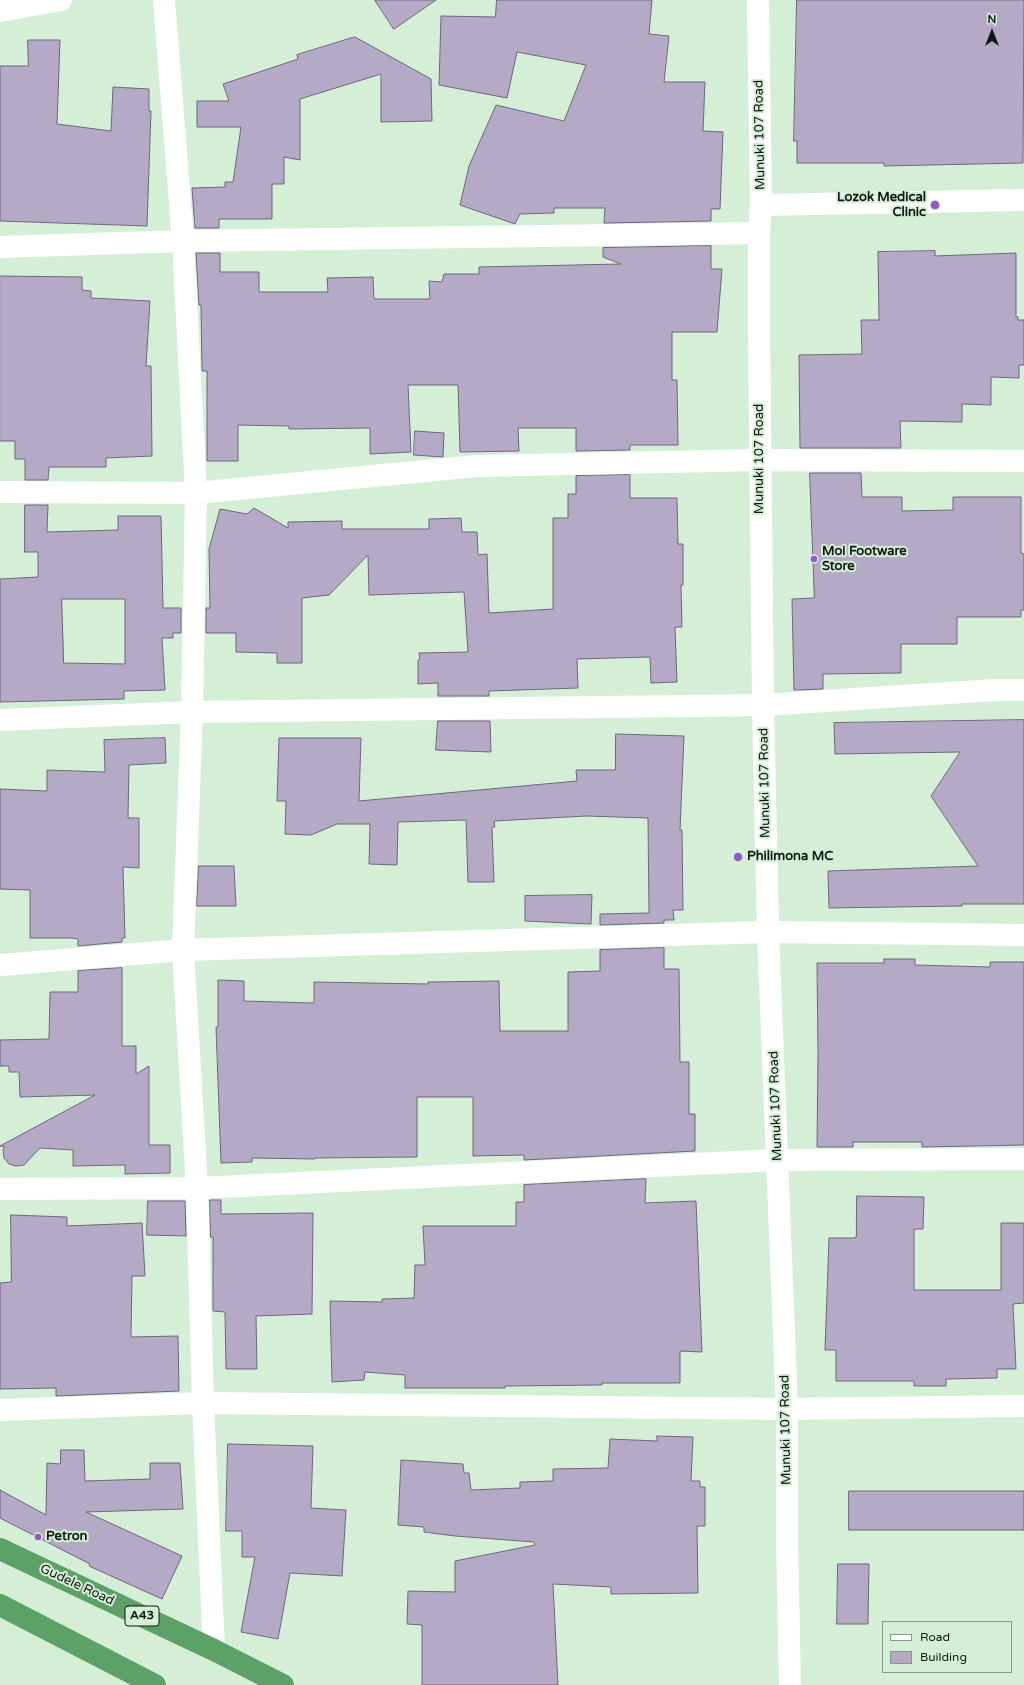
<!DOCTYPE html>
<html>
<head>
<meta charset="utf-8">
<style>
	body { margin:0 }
	#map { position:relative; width:1024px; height:1685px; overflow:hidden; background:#d5efd7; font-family:"Varela Round",sans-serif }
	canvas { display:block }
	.legend { position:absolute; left:882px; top:1621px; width:130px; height:52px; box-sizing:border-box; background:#d5efd7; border:1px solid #869988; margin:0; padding:5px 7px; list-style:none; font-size:12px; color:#101911 }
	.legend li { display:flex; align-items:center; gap:8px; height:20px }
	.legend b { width:20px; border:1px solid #869988 }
	.north { position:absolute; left:972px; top:12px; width:40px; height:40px; -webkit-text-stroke:3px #d5efd7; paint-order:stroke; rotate:0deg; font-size:11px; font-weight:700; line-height:16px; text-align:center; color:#101911 }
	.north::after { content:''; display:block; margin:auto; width:14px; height:18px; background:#101911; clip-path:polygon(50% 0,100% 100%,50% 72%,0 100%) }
</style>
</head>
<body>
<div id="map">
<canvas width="1024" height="1685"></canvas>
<ul class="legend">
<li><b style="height:5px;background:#fff"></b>Road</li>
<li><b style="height:11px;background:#b4aac5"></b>Building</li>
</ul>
<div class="north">N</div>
</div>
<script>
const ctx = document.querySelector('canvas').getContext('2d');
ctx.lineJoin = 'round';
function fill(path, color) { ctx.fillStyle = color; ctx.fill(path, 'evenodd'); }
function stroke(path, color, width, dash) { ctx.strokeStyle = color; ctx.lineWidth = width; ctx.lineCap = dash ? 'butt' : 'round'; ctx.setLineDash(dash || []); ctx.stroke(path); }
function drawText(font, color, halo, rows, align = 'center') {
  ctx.font = font + ' "Varela Round",sans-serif'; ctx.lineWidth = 4; ctx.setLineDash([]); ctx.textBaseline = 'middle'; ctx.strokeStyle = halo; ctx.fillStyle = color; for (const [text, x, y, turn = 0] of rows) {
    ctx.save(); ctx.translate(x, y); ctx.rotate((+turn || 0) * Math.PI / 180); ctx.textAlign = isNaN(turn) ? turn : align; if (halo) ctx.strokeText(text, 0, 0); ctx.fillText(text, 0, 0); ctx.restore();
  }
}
const building = new Path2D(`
	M375,0H436L394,29Z
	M497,0H652L649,34L669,36L664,82H705L703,131L723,132L720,209H711V221L604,223L605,208H554V213L520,214L515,224L460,205L469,166L496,105L564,121L586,65L517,52L507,98L439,85L441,16L495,17Z
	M797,0H1024L1023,163L884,166V163H797V141H794Z
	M355,37L431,79L432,121L381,122V74L300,99V160L284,157V184H272V219H219V228H195L192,188L225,187V182H233L241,127H197V101H229L223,84L298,59L297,55Z
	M28,40H60L57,124L111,131L113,87L149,89V111H151L147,226L0,221V66H28Z
	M711,246V269H722L717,332H672V380H677L678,445H630V450L576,451V428H518L519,451L460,452L458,385H408L411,452L370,454V428L289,429V426L238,425V461H207V371H202L201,305H199L196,253H220V272H259V292H328L327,278L373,277L374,299H430L429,281L442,282L444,274H479V267L621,264L603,257V248Z
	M935,251V256L1016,253V317H1018V320H1024V365H1019V378L991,377V405L962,404V422L900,421L901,448H800L799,355L862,354L861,320H879L878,252Z
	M0,276L82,277V290L91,291V298L150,301L146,366H151L152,456L106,458V467H49L48,480H25V459H15V441H0Z
	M415,431L444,433L443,457L414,455Z
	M810,473H861L862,497H902V511L953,510V497H1021V553L1024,554V610H1021V617H957V644H901V673L823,674V689L794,690L792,599L814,598Z
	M630,475V498H677L678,544H683V585H681L682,627H675L677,682L651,683L650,657L577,659L578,688L489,691V696H438V683L418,684V660L420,659L419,653L468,652L464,592L369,595L368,555L329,595L302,598V663H277V653L236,652V633H206V608H210L209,549L220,509L247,514L254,508L288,528V522L342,521V529H429V519L461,518L462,532H477L478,555L487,554L489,613L553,609V518H568V494H576V476Z
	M25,505H48L47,532L118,530V516H161L163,608H181V633H173V638H162L165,690L124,691V699L0,702V579L38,577V552H25ZM62,599H125V664L64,663Z
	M1024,720V904H962V906L829,908L828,871L978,866L931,796L960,752L835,754L834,723Z
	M438,721H490L491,752L436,750Z
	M616,734L684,736L680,830H682L683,910H673L674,920H664V923L600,925V914L649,913L648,818L586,816L494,821L495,827H492L494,882H468L466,820L398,822L397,865L369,864L370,824H337L311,835L285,834L286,801H277L279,738H361L359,801L577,781L576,770H615Z
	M165,738L166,763L129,765L128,818H139V868L123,867L125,938H122V942L78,946V939L72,938H30V890L0,889V789L47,791V770L105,772L104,740Z
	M199,866H234L236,906H197Z
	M592,895L591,924L525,921V896Z
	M664,948V969H679L680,1062H689V1114H695V1151L524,1160V1155L473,1156V1097H417V1157L315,1158V1159L252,1158V1162L221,1163L216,1027H218V980L244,981V1001L314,1003V982L428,984V982L499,981L500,1031H568V972L600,971V950Z
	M884,959H915V965L990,967V962H1024V1145L922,1147V1142H853V1147H817L818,1053L817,963H884Z
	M122,968V1046H136V1074L149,1066V1145H170V1173L125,1174V1165L73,1166V1150L40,1148L24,1165L16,1166L9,1164L4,1158L3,1149L5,1147L0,1146L95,1095L20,1097L19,1072H9V1066H0V1040L49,1039L50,992H78V971Z
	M646,1179L645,1203L696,1201L702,1352L680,1351V1383H602V1385L505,1386V1388H405V1375L365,1372L364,1380L332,1382L330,1301L382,1302V1299L414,1298L415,1265H425L423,1226H516V1202H524V1185Z
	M857,1196L924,1197L923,1229H914V1290H1001V1223H1024V1303L1013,1304L1016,1369H997V1378L946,1379V1386H914V1381H836V1350H825L829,1238H854L856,1237Z
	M210,1200H221V1214L313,1213L312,1314L256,1316L257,1369H226L225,1312L213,1311V1237H211Z
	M148,1201H185L186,1236L147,1235Z
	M11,1215L67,1217V1226L142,1223L145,1276H132L131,1337L178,1336L179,1391L56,1396V1388L0,1389V1283L11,1282Z
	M657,1436L693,1437L691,1481H700V1487H705V1526H697L698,1593L611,1594V1587L553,1584L558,1685H422V1625L407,1624L408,1591L455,1592V1561L535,1545L534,1542L455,1536L424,1532V1527L398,1525L401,1460L463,1464L464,1473H469L471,1490L520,1488V1482L553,1481V1469L608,1468L610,1439L657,1441Z
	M228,1444L313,1446L311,1508L346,1510L342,1576L290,1573L278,1639L241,1632L255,1557H242V1531H226Z
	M61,1450H84L85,1481L150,1479V1463H180L183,1509L86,1512L182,1556L162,1599L89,1566L90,1564L0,1518V1490L46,1515L47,1463L60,1464Z
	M849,1491H1024V1530H849Z
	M838,1564H869L868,1624H837Z`);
const street = new Path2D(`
	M164,0L183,241L196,493L192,712L183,950L197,1188L203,1403L214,1650
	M0,11L61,0
	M761,205L1024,200
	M0,247L183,241L759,233
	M0,492L196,493L477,466L760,460L1024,461
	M0,720L192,712L763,705L995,690H1024
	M0,965L183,950L768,932L1024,935
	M0,1189L197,1188L778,1160L1024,1159
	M0,1410L203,1403L787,1409L1024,1406`);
const secondary = new Path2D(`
	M758,0L761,205L759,233V329L763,705L768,932L787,1409V1538L790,1685`);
const highway = new Path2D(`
	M0,1549L214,1650L283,1685
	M0,1605L155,1685`);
const markers = [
	[935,205,5,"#9159d1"],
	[814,559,4,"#9159d1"],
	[738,857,5,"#9159d1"],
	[38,1537,4,"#9159d1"]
];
const shields = [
	[142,1616,34]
];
const shieldNames = [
	["A43",142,1616]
];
const streetNames = [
	["Munuki 107 Road",760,135,-91],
	["Munuki 107 Road",760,459,-90],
	["Munuki 107 Road",765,783,-91],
	["Munuki 107 Road",776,1106,-92],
	["Munuki 107 Road",786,1430,-91],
	["Gudele Road",77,1585,25]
];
const poiNames = [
	["Lozok Medical",926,198,"right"],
	["Clinic",926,213,"right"],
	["Moi Footware",822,552],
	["Store",822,567],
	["Philimona MC",747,857],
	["Petron",46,1537]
];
fill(building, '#b4aac5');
stroke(building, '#6f657e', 1);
stroke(street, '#fff', 22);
stroke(secondary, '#fff', 22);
stroke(highway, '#5ca166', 22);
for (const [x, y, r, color] of markers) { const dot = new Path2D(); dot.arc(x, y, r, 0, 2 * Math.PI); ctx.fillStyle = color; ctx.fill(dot); stroke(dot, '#d5efd7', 1.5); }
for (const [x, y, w] of shields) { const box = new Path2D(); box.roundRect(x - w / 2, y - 10, w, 20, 3); ctx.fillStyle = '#d5efd7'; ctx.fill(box); stroke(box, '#101911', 1); }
drawText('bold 12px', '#101911', null, shieldNames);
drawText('13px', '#101911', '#d5efd7', streetNames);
drawText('bold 13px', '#101911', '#d5efd7', poiNames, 'left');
</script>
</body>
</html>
